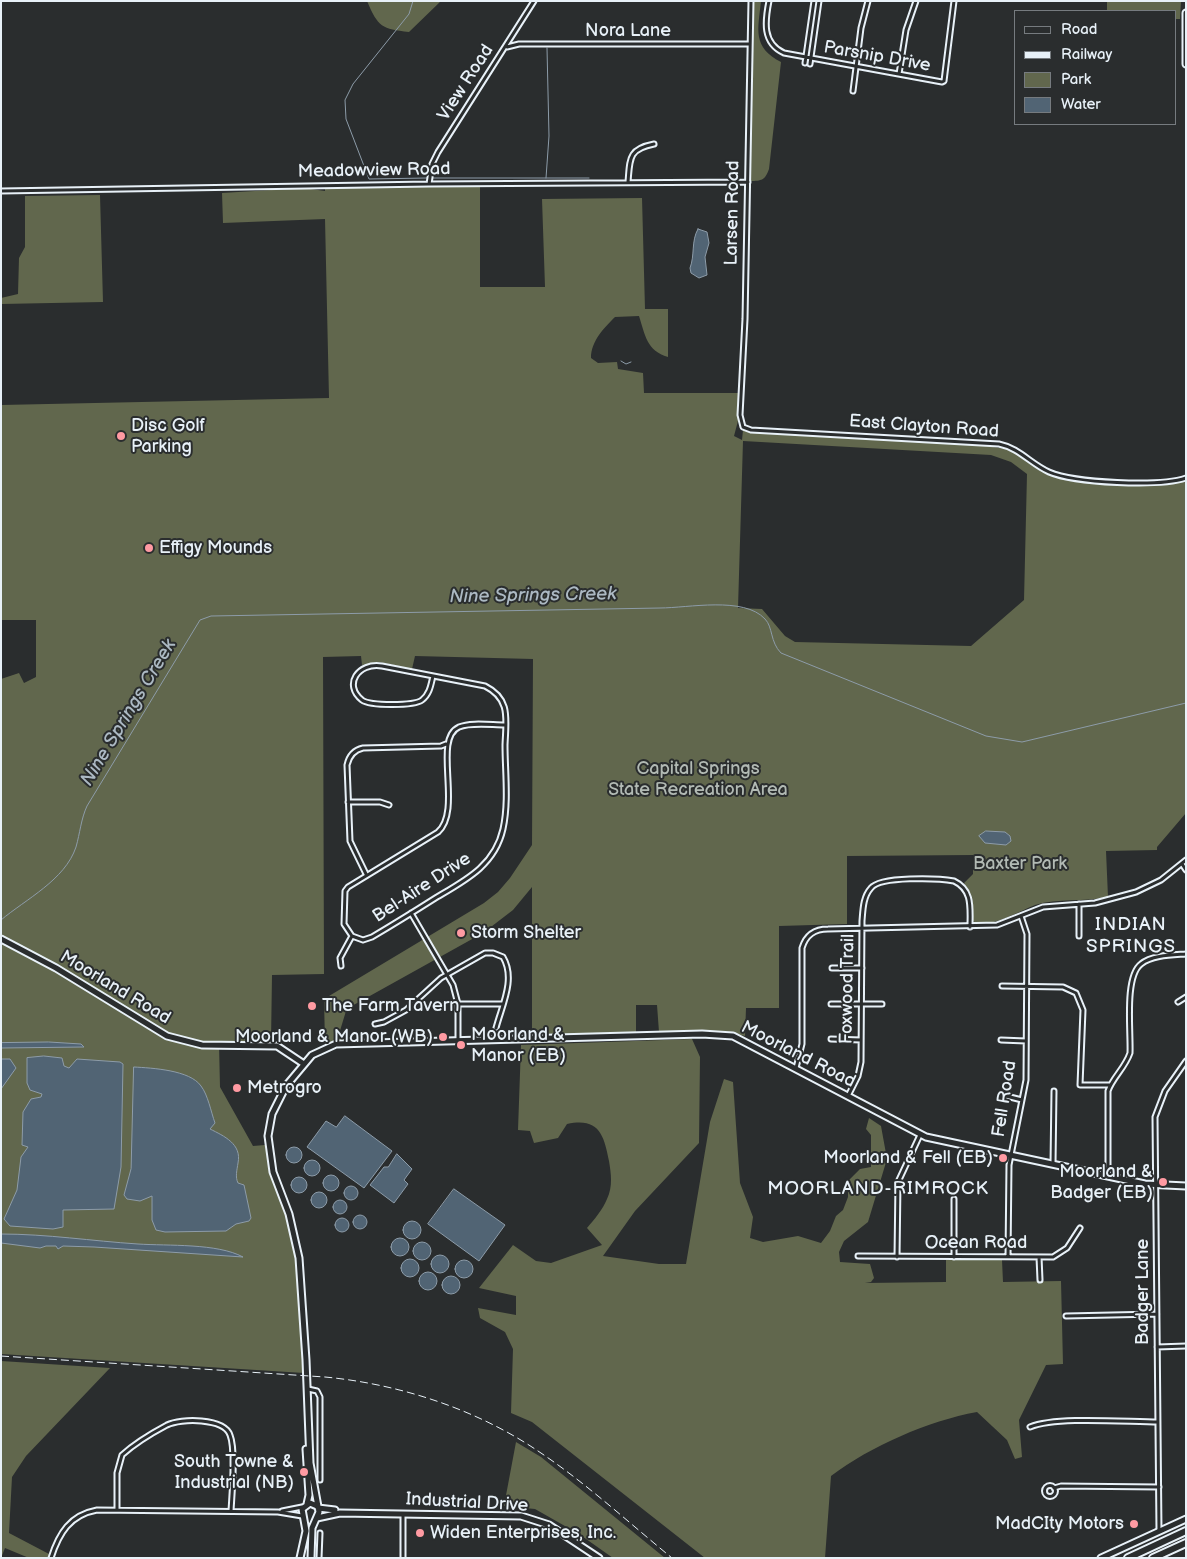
<!DOCTYPE html>
<html>
<head>
<meta charset="utf-8">
<style>
	body { margin:0 }
	#map { position:relative; width:1187px; height:1559px; overflow:hidden; background:#2a2d2e; font-family:"Balsamiq Sans",sans-serif }
	canvas { display:block }
	.frame { position:absolute; inset:0; border:2px solid #e8f1f8; pointer-events:none }
	.legend { position:absolute; left:1014px; top:10px; width:162px; height:115px; box-sizing:border-box; background:#2a2d2e; border:1px solid #767b7f; margin:0; padding:6px 9px; list-style:none; font-size:15px; color:#e8f1f8 }
	.legend li { display:flex; align-items:center; gap:10px; height:25px }
	.legend b { width:25px; border:1px solid #767b7f }
</style>
</head>
<body>
<div id="map">
<canvas width="1187" height="1559"></canvas>
<div class="frame"></div>
<ul class="legend">
<li><b style="height:6px;background:#2a2d2e"></b>Road</li>
<li><b style="height:6px;background:#e8f1f8"></b>Railway</li>
<li><b style="height:14px;background:#61674d"></b>Park</li>
<li><b style="height:14px;background:#516474"></b>Water</li>
</ul>
</div>
<script>
const ctx = document.querySelector('canvas').getContext('2d');
ctx.lineJoin = 'round';
function fill(path, color) { ctx.fillStyle = color; ctx.fill(path, 'evenodd'); }
function stroke(path, color, width, dash) { ctx.strokeStyle = color; ctx.lineWidth = width; ctx.lineCap = dash ? 'butt' : 'round'; ctx.setLineDash(dash || []); ctx.stroke(path); }
function drawText(font, color, halo, rows, align = 'center') {
  ctx.font = font + ' "Balsamiq Sans",sans-serif'; ctx.lineWidth = 4; ctx.setLineDash([]); ctx.textBaseline = 'middle'; ctx.strokeStyle = halo; ctx.fillStyle = color; for (const [text, x, y, turn = 0] of rows) {
    ctx.save(); ctx.translate(x, y); ctx.rotate((+turn || 0) * Math.PI / 180); ctx.textAlign = isNaN(turn) ? turn : align; if (halo) ctx.strokeText(text, 0, 0); ctx.fillText(text, 0, 0); ctx.restore();
  }
}
const green = new Path2D(`
	M367,1H441L409,32C382,29 378,27 367,1Z
	M753,1H761C758,30 752,47 781,62L769,169C765,180 762,181 750,181Z
	M1107,1H1181L1180,19H1176V11H1107Z
	M480,185V287H545L542,199L642,198L645,309H668V357C647,351 645,335 639,316L615,317C604,328 591,341 591,358L598,363L617,362L618,369L643,373L644,393H740L739,417L734,436L742,440L743,430L979,445L1007,449L1049,472L1077,478L1155,482L1186,477V813L1157,847V850L1106,851L1108,897C1084,902 1058,898 1035,905C1021,910 987,931 973,921L972,897L964,883L973,874V855L847,856V924L779,926V1008H746L745,1036L725,1031L659,1032L657,1005H636V1032L532,1035V887L513,910L483,933L350,1007L346,1011L339,1034L345,1040L325,1044L324,999L484,903L498,892L510,878L532,845L533,659L415,656L412,669L379,662L362,665L361,656L323,657L324,974L272,975L271,1042L219,1043L220,1087L253,1146L265,1145L270,1172L286,1211L295,1251L304,1373L1,1354V679L19,673L24,683L36,677V620H1V405L329,398L325,219L223,223L222,193L304,188L325,191V187ZM743,441L991,455L1011,462L1027,474L1024,600L971,646L795,642L785,636L762,609L738,608Z
	M100,195L103,302L1,304V298L18,294L19,258L25,247V196Z
	M692,1039L700,1057L699,1143L635,1211L603,1256L659,1264H686L710,1122L724,1079L733,1082L740,1183L753,1217L750,1238L763,1242L798,1236L821,1243L830,1231L836,1216L843,1210L848,1197V1181L860,1169L871,1167V1135L866,1129L869,1118L881,1126L887,1159L868,1222L844,1241L839,1252L840,1262L870,1264L874,1278L871,1282L865,1283L946,1282V1260H1002L1003,1282L1061,1281L1063,1364L1046,1365L1019,1420L1022,1457L1015,1459L1007,1440L977,1412C928,1421 871,1446 831,1476L825,1558H705L532,1422L511,1413L513,1349L505,1332L480,1318L478,1308L516,1315V1296L479,1288L513,1245L536,1261L551,1263L602,1245L587,1228C594,1220 603,1209 607,1199C613,1186 611,1174 609,1161C604,1135 599,1117 567,1124L558,1138L534,1143L530,1131L518,1130L521,1045Z
	M1,1361L110,1368L26,1456L12,1477L9,1533L49,1554L48,1558H29L5,1548L1,1558Z
	M516,1442L541,1457L665,1558H613L579,1534L535,1509L504,1506Z`);
const water = new Path2D(`
	M698,229L707,232L709,243L705,257L707,275L699,278L691,273L690,268C695,255 691,241 698,229Z
	M986,831L1005,832L1010,836L1011,841L1006,845L985,843L979,836Z
	M49,1042L81,1044L84,1047L1,1048V1043Z
	M44,1056L62,1058L64,1066L69,1068L77,1059L120,1062L123,1064L121,1167L114,1209L63,1210V1227L53,1229L10,1226L4,1219L17,1190L21,1157L28,1147L22,1145L23,1112L31,1099L41,1097L42,1094L30,1090L27,1083V1058Z
	M1,1059H10L16,1068L1,1089Z
	M134,1067C152,1068 190,1070 201,1086C208,1095 211,1112 215,1123L210,1129C224,1136 242,1144 238,1163C237,1170 235,1177 238,1183L244,1185L251,1218L249,1221L236,1224L226,1231L165,1232L156,1230L152,1220V1196L140,1201L127,1199L124,1195L131,1169Z
	M345,1116L392,1151L364,1188L307,1147L326,1121L336,1127Z
	M286 1155a8 8 0 1 1 16 0a8 8 0 1 1-16 0Z
	M397,1154L412,1169L404,1180L408,1184L394,1203L370,1185L384,1167H388Z
	M304 1168a8 8 0 1 1 16 0a8 8 0 1 1-16 0Z
	M323 1183a8 8 0 1 1 16 0a8 8 0 1 1-16 0Z
	M291 1185a8 8 0 1 1 16 0a8 8 0 1 1-16 0Z
	M344 1193a7 7 0 1 1 14 0a7 7 0 1 1-14 0Z
	M454,1189L505,1225L479,1261L428,1224Z
	M311 1200a8 8 0 1 1 16 0a8 8 0 1 1-16 0Z
	M333 1207a7 7 0 1 1 14 0a7 7 0 1 1-14 0Z
	M353 1222a7 7 0 1 1 14 0a7 7 0 1 1-14 0Z
	M335 1225a7 7 0 1 1 14 0a7 7 0 1 1-14 0Z
	M403 1230a9 9 0 1 1 18 0a9 9 0 1 1-18 0Z
	M1,1234C47,1234 92,1241 138,1244C168,1246 217,1243 243,1257L94,1247L63,1246L58,1249L56,1246H46L40,1248L1,1243Z
	M391 1247a9 9 0 1 1 18 0a9 9 0 1 1-18 0Z
	M413 1251a9 9 0 1 1 18 0a9 9 0 1 1-18 0Z
	M431 1264a9 9 0 1 1 18 0a9 9 0 1 1-18 0Z
	M401 1268a9 9 0 1 1 18 0a9 9 0 1 1-18 0Z
	M455 1269a9 9 0 1 1 18 0a9 9 0 1 1-18 0Z
	M419 1281a9 9 0 1 1 18 0a9 9 0 1 1-18 0Z
	M442 1285a9 9 0 1 1 18 0a9 9 0 1 1-18 0Z`);
const stream = new Path2D(`
	M413,1L409,14L353,84L345,100L346,119L369,179L427,178
	M433,178H589
	M546,178L549,136L547,48
	M621,361L626,364L631,362
	M1,920C26,899 65,880 76,847C80,833 81,819 87,806L200,620L211,616L660,608C688,608 744,596 765,619C773,627 770,642 781,653L986,736L1022,742L1186,703`);
const street = new Path2D(`
	M751,1L745,319L740,415L743,427L751,430L999,444C1019,448 1031,464 1049,472C1075,483 1159,487 1186,478
	M769,1C765,21 762,43 784,53L942,82L944,81L954,1
	M507,47L519,44H750
	M805,63L814,1
	M810,64L819,1
	M899,74L906,30L916,1
	M853,91L861,28L868,1
	M628,182C630,159 628,149 654,144
	M429,184L432,164L438,152L534,1
	M1,191L429,184L748,182
	M433,676C431,684 430,694 422,700C414,706 370,706 362,700C343,685 358,662 382,666L485,686C511,699 506,719 505,745C505,772 509,802 503,829C495,865 466,880 437,897C415,911 394,924 372,937L363,940L352,936L344,924L345,891L348,887L438,832C463,810 432,739 459,727C471,722 491,725 505,725
	M348,802H380L389,805
	M1182,864L1186,870
	M366,874L350,841L347,765C349,756 354,750 363,748L441,746L446,744
	M1079,904V936
	M411,913L453,985L458,1004V1041
	M341,966L340,958L352,936
	M832,968H862
	M1002,986L1063,987L1076,993L1083,1010L1080,1085H1110
	M1178,1002L1186,997
	M458,1004H502
	M831,1004H882
	M375,1024L384,1022L406,1010L441,978L485,953H493L503,957C516,979 502,1005 496,1028
	M831,1039L861,1040
	M1001,1040L1026,1041
	M796,1068L802,1044V948C806,935 814,929 828,929L997,925L1043,907L1095,903L1136,892L1161,880L1186,860
	M1002,1095L1022,1100
	M848,1096L858,1076L861,1062L862,921C863,909 863,897 871,888C880,876 938,878 954,881C973,890 970,908 970,927
	M1053,1164L1054,1091
	M1108,1176V1091C1113,1077 1125,1068 1130,1053C1131,1032 1124,977 1141,964C1152,955 1172,955 1186,954
	M954,1199V1257
	M858,1256L1053,1257L1067,1248L1080,1228
	M897,1257L898,1182L920,1135
	M1008,1257L1009,1165L1026,1080L1027,934L1021,916
	M1039,1257L1040,1280
	M1066,1316L1157,1314
	M1157,1347L1186,1346
	M308,1389L317,1391L320,1397V1480
	M1030,1427C1057,1416 1126,1422 1158,1422
	M1044.5 1491a5.5 5.5 0 1 1 11 0a5.5 5.5 0 1 1-11 0Z
	M1054,1488L1061,1486L1159,1487
	M117,1510V1473L122,1455C134,1444 152,1433 167,1425C181,1418 224,1418 230,1435C236,1450 232,1493 231,1511
	M282,1511L302,1507
	M403,1514V1558
	M1159,1531L1155,1117L1165,1091L1186,1061
	M51,1558C59,1533 70,1515 97,1510L278,1512L302,1516
	M319,1558L320,1533`);
const secondary = new Path2D(`
	M1186,13V64
	M1,939L56,968L167,1036L202,1045L277,1046L304,1064
	M306,1449L309,1495L307,1504
	M318,1508L335,1510
	M317,1518L340,1513L521,1516L549,1525L599,1558
	M300,1558L306,1531L302,1509L310,1503L317,1506
	M311,1558L312,1528L319,1512L310,1463L306,1360L299,1258L289,1214L273,1172L268,1136L272,1114L286,1086L312,1055L336,1044L702,1034L733,1036L926,1137L1145,1184L1186,1186
	M1101,1558L1186,1519`);
const highway = new Path2D(`
	M1128,1558L1186,1531
	M1153,1558L1186,1543`);
const rail = new Path2D(`
	M1,1356L325,1377C399,1384 476,1409 538,1451C586,1483 628,1522 672,1558`);
const markers = [
	[121,436,5,"#ff9aa2"],
	[149,548,5,"#ff9aa2"],
	[461,933,5,"#ff9aa2"],
	[312,1006,5,"#ff9aa2"],
	[443,1037,5,"#ff9aa2"],
	[461,1045,5,"#ff9aa2"],
	[237,1088,5,"#ff9aa2"],
	[1003,1158,5,"#ff9aa2"],
	[1163,1182,5,"#ff9aa2"],
	[304,1472,5,"#ff9aa2"],
	[1134,1524,5,"#ff9aa2"],
	[420,1533,5,"#ff9aa2"]
];
const streetNames = [
	["Nora Lane",628,31],
	["Parsnip Drive",877,57,10],
	["View Road",466,83,-57],
	["Meadowview Road",374,171,-1],
	["Larsen Road",733,213,-89],
	["East Clayton Road",924,427,4],
	["Bel-Aire Drive",422,888,-33],
	["Moorland Road",115,988,31],
	["Foxwood Trail",848,989,-89],
	["Moorland Road",798,1055,27],
	["Fell Road",1005,1099,-81],
	["Ocean Road",976,1243],
	["Badger Lane",1143,1292,-90],
	["Industrial Drive",467,1503,3]
];
const poiNames = [
	["Disc Golf",131,426],
	["Parking",131,447],
	["Effigy Mounds",159,548],
	["Storm Shelter",471,933],
	["The Farm Tavern",322,1006],
	["Moorland &",471,1035],
	["Manor (EB)",471,1056],
	["Moorland & Manor (WB)",433,1037,"right"],
	["Metrogro",247,1088],
	["Moorland & Fell (EB)",993,1158,"right"],
	["Moorland &",1153,1172,"right"],
	["Badger (EB)",1153,1193,"right"],
	["South Towne &",294,1462,"right"],
	["Industrial (NB)",294,1483,"right"],
	["MadCIty Motors",1124,1524,"right"],
	["Widen Enterprises, Inc.",430,1533]
];
const parkNames = [
	["Capital Springs",698,769],
	["State Recreation Area",698,790],
	["Baxter Park",1020,864]
];
const waterNames = [
	["Nine Springs Creek",533,596,-1],
	["Nine Springs Creek",129,713,-59]
];
const neighbourhoodNames = [
	["INDIAN",1131,925],
	["SPRINGS",1131,947],
	["MOORLAND-RIMROCK",878,1189]
];
fill(green, '#61674d');
fill(water, '#516474');
stroke(water, '#8d9ca9', 1);
stroke(stream, '#8d9ca9', 1);
stroke(street, '#e8f1f8', 7);
stroke(secondary, '#e8f1f8', 9);
stroke(highway, '#e8f1f8', 10);
stroke(street, '#2a2d2e', 3);
stroke(secondary, '#2a2d2e', 5);
stroke(highway, '#2a2d2e', 6);
stroke(rail, '#e8f1f8', 1, [8, 4]);
for (const [x, y, r, color] of markers) { const dot = new Path2D(); dot.arc(x, y, r, 0, 2 * Math.PI); ctx.fillStyle = color; ctx.fill(dot); stroke(dot, '#2a2d2e', 2); }
drawText('18px', '#e8f1f8', '#2a2d2e', streetNames);
drawText('18px', '#e8f1f8', '#2a2d2e', poiNames, 'left');
drawText('18px', '#b2bab4', '#2a2d2e', parkNames);
drawText('italic 19px', '#acb9c3', '#2a2d2e', waterNames);
ctx.letterSpacing = '1px';
drawText('19px', '#e8f1f8', '#2a2d2e', neighbourhoodNames);
ctx.letterSpacing = '0px';
</script>
</body>
</html>
